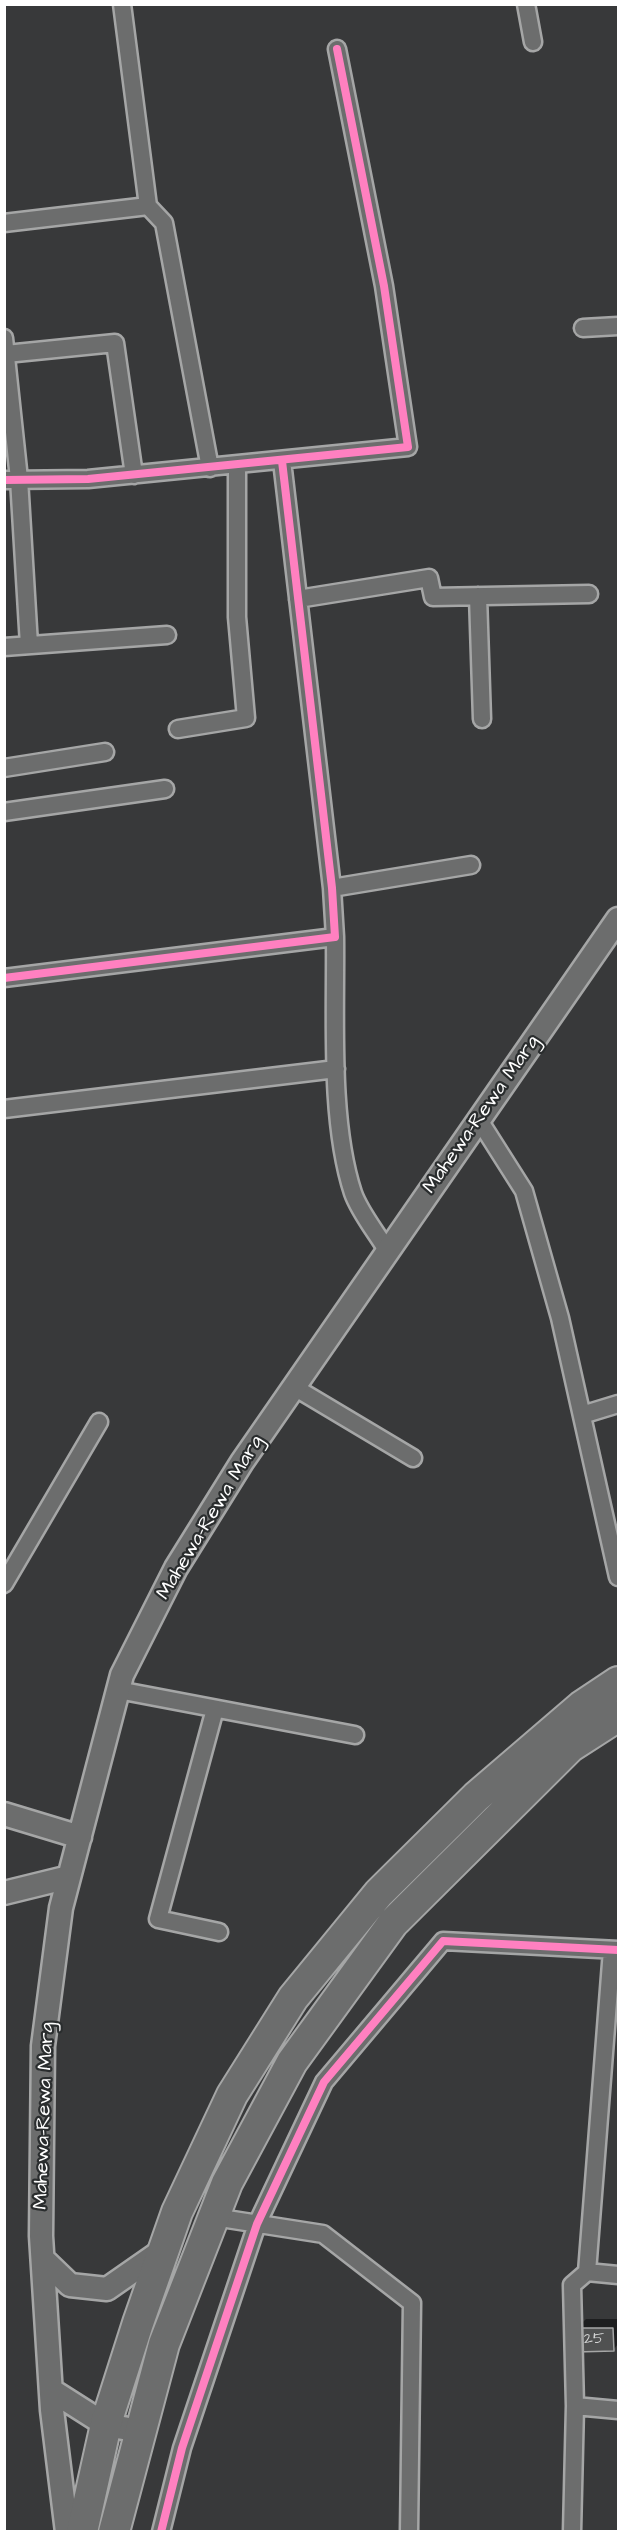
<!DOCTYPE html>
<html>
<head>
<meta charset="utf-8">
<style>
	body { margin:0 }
	#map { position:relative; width:623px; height:2536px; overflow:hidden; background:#38393a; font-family:"Architects Daughter",sans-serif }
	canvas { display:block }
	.frame { position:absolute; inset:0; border:6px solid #fff; pointer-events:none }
</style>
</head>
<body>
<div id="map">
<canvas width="623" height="2536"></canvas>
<div class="frame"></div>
</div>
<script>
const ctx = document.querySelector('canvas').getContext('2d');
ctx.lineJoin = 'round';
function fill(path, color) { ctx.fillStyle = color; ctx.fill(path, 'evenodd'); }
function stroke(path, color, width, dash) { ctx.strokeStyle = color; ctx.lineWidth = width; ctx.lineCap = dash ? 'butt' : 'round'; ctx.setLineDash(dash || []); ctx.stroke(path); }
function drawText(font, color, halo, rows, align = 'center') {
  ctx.font = font + ' "Architects Daughter",sans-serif'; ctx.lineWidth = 4.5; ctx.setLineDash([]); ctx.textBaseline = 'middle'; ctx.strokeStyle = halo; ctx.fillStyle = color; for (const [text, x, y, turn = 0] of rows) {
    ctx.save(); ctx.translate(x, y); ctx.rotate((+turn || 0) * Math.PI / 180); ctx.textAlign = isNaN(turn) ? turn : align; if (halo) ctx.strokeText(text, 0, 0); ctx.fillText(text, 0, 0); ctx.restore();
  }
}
const shadow = new Path2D(`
	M586,2319H618V2344L614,2349L576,2329Z`);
const building = new Path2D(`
	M575,2328H613L614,2351L576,2352Z`);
const street = new Path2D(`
	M526,4L533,42
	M148,206L164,223L210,468
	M4,223L148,206L122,4
	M583,328L618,326
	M4,338L19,479L29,645
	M6,354L115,343L134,475
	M4,480L88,479L408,447L384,286L337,49
	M478,596L482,719
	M298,599L429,578L433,597L589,594
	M4,647L167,635
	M178,729L246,718L237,617V465
	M4,768L105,752
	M4,812L165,789
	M332,888L471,865
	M335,937C336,1015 329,1120 353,1193C360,1213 377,1233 388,1252
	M4,978L335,937L332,888L282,461
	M4,1109L336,1069
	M479,1120L524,1191L560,1318L618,1577
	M294,1387L413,1458
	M582,1415L618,1404
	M4,1584L99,1422
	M118,1690L355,1735
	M215,1709L158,1919L219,1932
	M214,2217L323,2234L412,2303L409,2532
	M587,2272L618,2275
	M575,2406L618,2410
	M161,2532L182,2448L257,2224L324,2082L443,1941L618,1950
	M572,2532L575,2406L572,2285L587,2272L612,1950`);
const secondary = new Path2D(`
	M4,1814L80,1837
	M4,1893L69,1877
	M43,2259L70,2285L107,2289L163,2250
	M51,2390L106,2425L140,2431
	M67,2532L52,2410L41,2236L43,2046L61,1908L122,1675L176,1568L242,1462L618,919`);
const highway = new Path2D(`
	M82,2532L107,2420L138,2323L177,2212L232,2095L293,1998L379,1893L476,1797L582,1706L618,1682
	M114,2532L164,2344L227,2183L292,2062L393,1923L570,1747L618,1716`);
const cycleway = new Path2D(`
	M4,480L88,479L408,447L384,286L337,49
	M4,978L335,937L332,888L282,461
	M161,2532L182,2448L257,2224L324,2082L443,1941L618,1950`);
const numberNames = [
	["25",594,2340]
];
const streetNames = [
	["Mahewa-Rewa Marg",482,1115,-55],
	["Mahewa-Rewa Marg",211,1518,-59],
	["Mahewa-Rewa Marg",45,2116,-88]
];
fill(shadow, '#0007');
fill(building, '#505151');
stroke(building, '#a5a6a6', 1.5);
stroke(street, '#a5a6a6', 21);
stroke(secondary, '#a5a6a6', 27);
stroke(highway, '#a5a6a6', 34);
stroke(street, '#6c6d6d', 16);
stroke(secondary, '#6c6d6d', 22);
stroke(highway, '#6c6d6d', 30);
stroke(cycleway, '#ff80c0', 8);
drawText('16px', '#d3d4d4', null, numberNames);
drawText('20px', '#fff', '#2a2d2e', streetNames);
</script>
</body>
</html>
